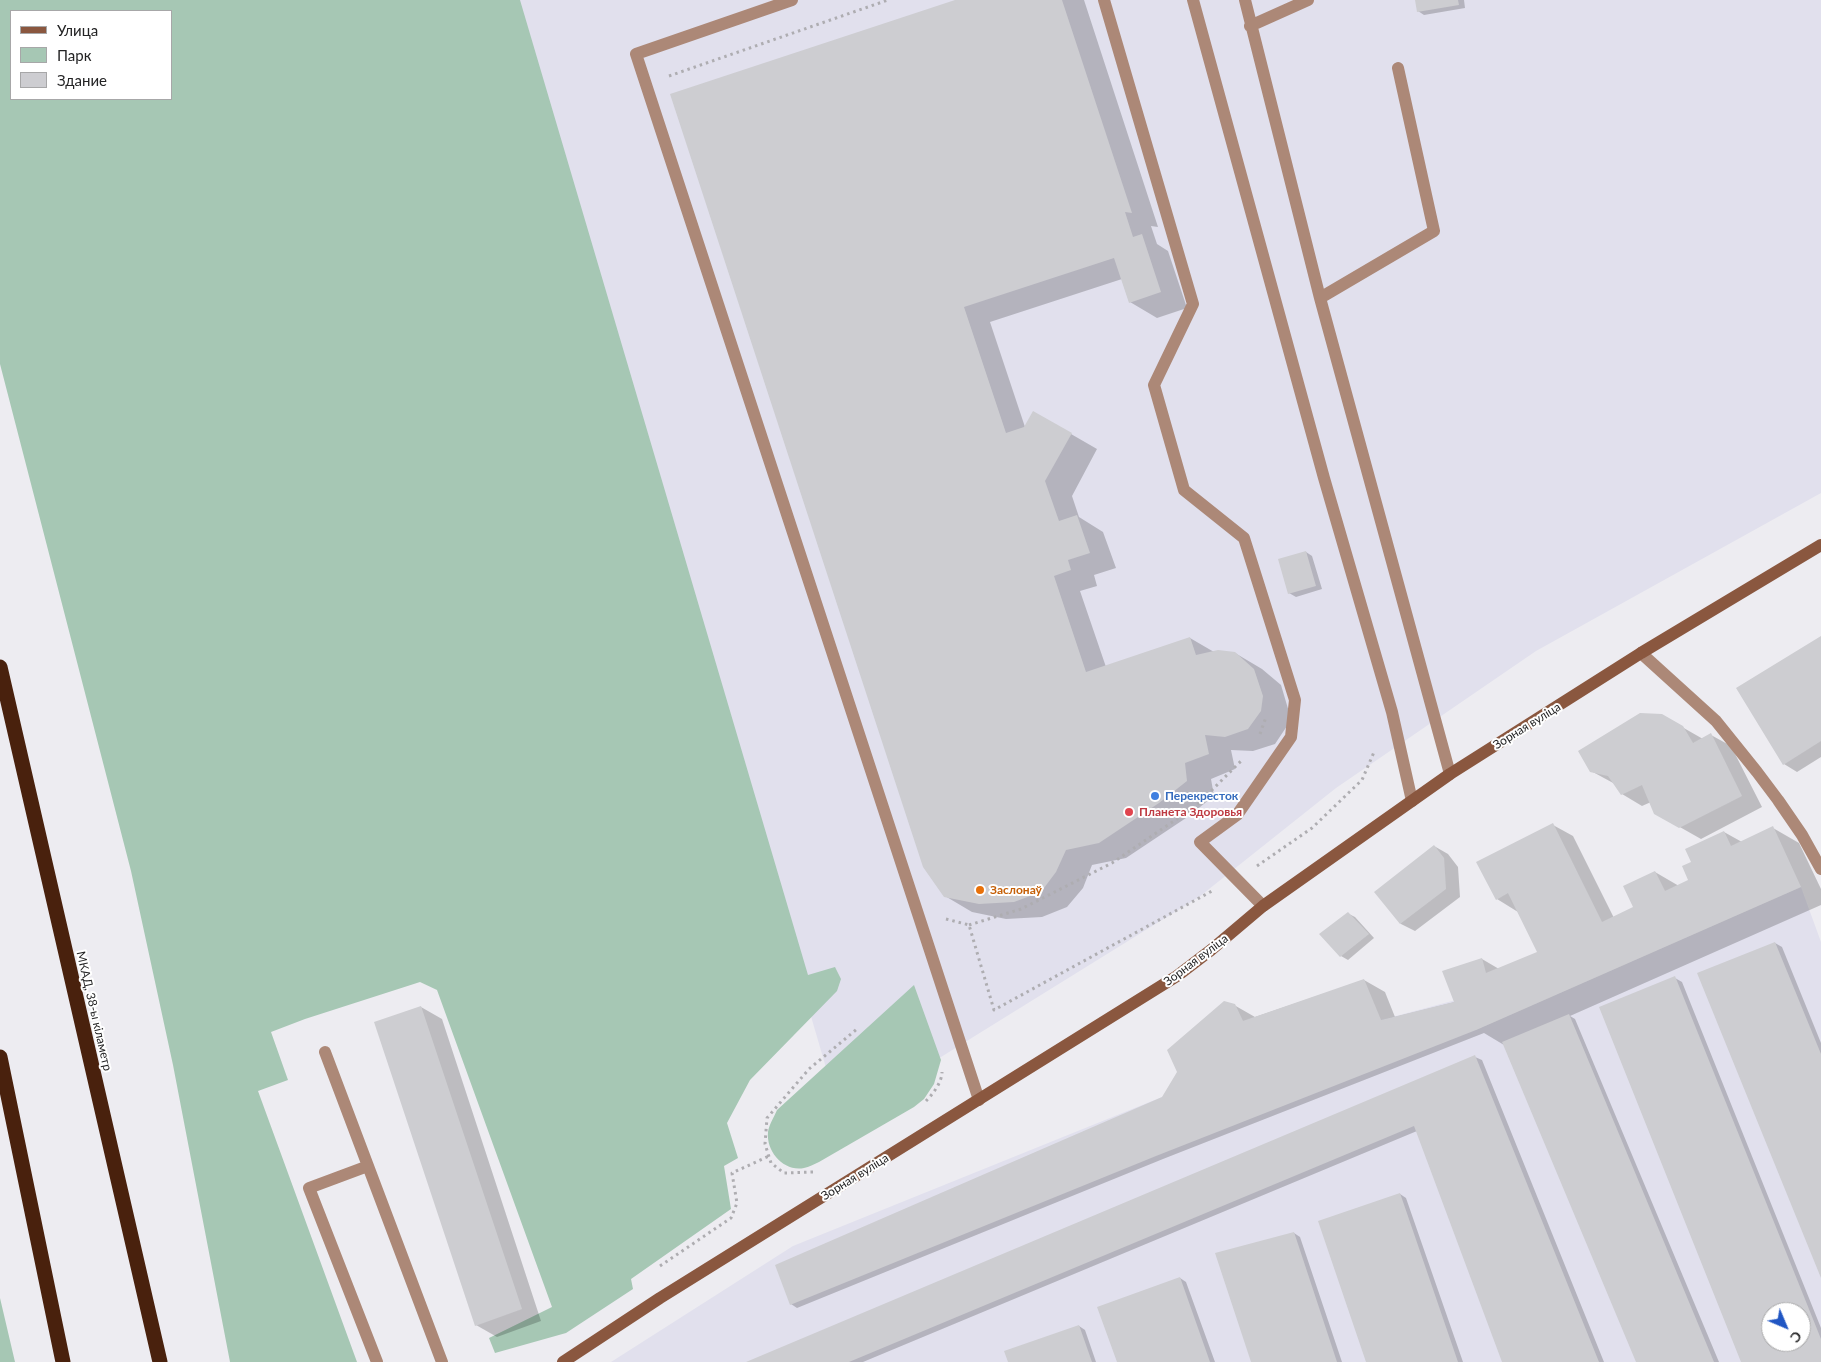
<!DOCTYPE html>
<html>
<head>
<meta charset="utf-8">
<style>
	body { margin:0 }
	#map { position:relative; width:1821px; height:1362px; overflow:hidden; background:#edecf1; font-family:Lato,sans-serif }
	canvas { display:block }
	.legend { position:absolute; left:10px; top:10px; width:162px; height:90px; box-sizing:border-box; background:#fff; border:1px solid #a7a7a8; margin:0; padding:6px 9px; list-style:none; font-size:15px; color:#242425 }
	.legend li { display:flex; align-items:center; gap:10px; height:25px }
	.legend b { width:25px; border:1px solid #a7a7a8 }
	.north { position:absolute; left:1761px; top:1302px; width:50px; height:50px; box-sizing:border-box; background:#fff; border:1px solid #a7a7a8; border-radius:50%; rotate:135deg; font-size:14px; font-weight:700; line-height:20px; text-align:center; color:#242425 }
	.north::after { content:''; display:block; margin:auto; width:18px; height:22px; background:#2056c3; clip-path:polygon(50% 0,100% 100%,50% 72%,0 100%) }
</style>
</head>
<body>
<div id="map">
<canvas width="1821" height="1362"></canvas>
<ul class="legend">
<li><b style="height:6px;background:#8a573f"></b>Улица</li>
<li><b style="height:14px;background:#a6c7b4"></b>Парк</li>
<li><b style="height:14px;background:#cdcdd1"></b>Здание</li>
</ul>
<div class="north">С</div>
</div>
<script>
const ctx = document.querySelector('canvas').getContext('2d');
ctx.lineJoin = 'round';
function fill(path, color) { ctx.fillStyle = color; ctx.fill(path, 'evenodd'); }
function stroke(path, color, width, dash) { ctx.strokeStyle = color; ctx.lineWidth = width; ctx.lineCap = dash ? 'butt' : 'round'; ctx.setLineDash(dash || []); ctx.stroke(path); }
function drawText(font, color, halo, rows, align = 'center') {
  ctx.font = font + ' Lato,sans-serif'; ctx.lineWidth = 4; ctx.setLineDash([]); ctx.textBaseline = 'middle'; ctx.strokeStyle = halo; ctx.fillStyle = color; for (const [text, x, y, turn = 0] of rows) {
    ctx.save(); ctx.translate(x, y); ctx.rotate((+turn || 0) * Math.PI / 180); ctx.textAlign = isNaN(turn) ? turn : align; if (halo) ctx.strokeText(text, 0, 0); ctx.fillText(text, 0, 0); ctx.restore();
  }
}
const built = new Path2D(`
	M514,0H1821V493L1536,651L1336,788L1199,897L841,1119Z
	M1801,887L1821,942V1362H611L793,1246L1162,1097L1381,1020L1467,997L1476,1030ZM1771,1312H1801V1342H1771Z`);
const green = new Path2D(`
	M0,0H520L808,975L835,967L841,979L837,991L750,1080L727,1123L738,1158L724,1166L731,1209L631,1279L633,1289L566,1333L495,1353L489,1338L552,1307L437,990L420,982L305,1019L271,1032L288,1080L258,1091L357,1362H230L173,1065L131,871L0,364ZM11,11H171V99H11Z
	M914,985L941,1060L934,1084L924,1099L914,1107L819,1162C814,1164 809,1167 804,1168C784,1172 766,1152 768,1132C769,1125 774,1117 777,1110Z
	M0,1298L15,1362H0Z`);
const shadow = new Path2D(`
	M959,0H1084L1158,227L1151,226L1157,244L1168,251L1187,308L1157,318L1130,302L1122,279L990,322L1025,427L1071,434L1097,449L1072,496L1079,517L1103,532L1116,568L1094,575L1097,586L1080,591L1106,667L1190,638L1214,652L1235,653L1262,669L1281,685L1289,712L1287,726L1275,744L1253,751L1231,750L1235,769L1211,779L1214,796L1186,818L1126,858L1092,865L1083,888L1067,907L1042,917L1006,919L972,912L945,896Z
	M1416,0H1464L1465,8L1424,15L1418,11Z
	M1306,552L1312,556L1322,589L1296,597L1289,593Z
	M1821,638V757L1797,772L1784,764Z
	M1661,715L1703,739L1711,735L1731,746L1762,807L1701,839L1655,813L1651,802L1642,806L1622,794L1615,784L1591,771Z
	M1553,825L1573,836L1614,918L1635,908L1655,872L1679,886L1690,880L1693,863L1724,832L1742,842L1773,828L1799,843L1821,889V905L1570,1016L1575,1019L1719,1362H1638L1504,1045L1484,1033L1163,1159L797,1308L791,1304L1163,1098L1234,1005L1255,1017L1364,980L1385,992L1395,1017L1455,1002L1482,959L1499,969L1540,954L1518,912L1497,899Z
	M1434,846L1448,854L1458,867L1460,897L1415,931L1401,924L1376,892Z
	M1349,914L1355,917L1374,938L1348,960L1341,956Z
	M1775,943L1782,947L1821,1043V1275Z
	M1675,978L1682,982L1821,1328V1362H1743ZM1771,1312H1801V1342H1771Z
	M421,1007L442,1019L541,1321L497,1337L476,1325Z
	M1475,1057L1482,1060L1604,1362H1503L1417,1131L863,1362H749Z
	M1400,1194L1406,1198L1463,1362H1367Z
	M1294,1233L1300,1237L1342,1362H1252Z
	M1180,1278L1186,1282L1215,1362H1118Z
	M1079,1326L1085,1330L1096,1362H1010Z`);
const building = new Path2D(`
	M955,0H1062L1132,213L1125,212L1133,237L1142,234L1161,292L1129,303L1114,258L964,307L1006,433L1024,427L1033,411L1072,433L1045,481L1059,521L1077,515L1090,553L1068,560L1071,570L1054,576L1086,672L1190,637L1196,655L1218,650L1235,652L1254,669L1263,696L1261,711L1248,729L1225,737L1205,735L1209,754L1185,763L1187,781L1159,803L1099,843L1066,850L1056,872L1041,892L1014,902L979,904L944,897L923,867L670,94Z
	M1415,0H1458L1459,5L1417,12Z
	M1306,551L1316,586L1288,594L1278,559Z
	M1821,636V741L1783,765L1736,688Z
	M1640,713L1662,714L1683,726L1693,743L1711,733L1742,796L1679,828L1654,814L1642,785L1621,795L1608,776L1590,772L1578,751Z
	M1553,823L1602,922L1633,907L1623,886L1655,871L1665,891L1688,880L1682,866L1691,862L1685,849L1724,831L1731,846L1773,826L1801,887L1476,1030L1156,1156L790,1305L775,1265L1162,1097L1177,1072L1167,1050L1224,1001L1235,1004L1243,1021L1364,979L1381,1020L1454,1002L1442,971L1482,958L1486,973L1537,952L1508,893L1496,900L1476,862Z
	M1434,845L1444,858L1446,889L1400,924L1374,892Z
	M1348,912L1369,934L1340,957L1319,934Z
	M1775,942L1821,1054V1278L1697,973Z
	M1675,976L1821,1339V1362H1741L1599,1007ZM1771,1312H1801V1342H1771Z
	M421,1006L522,1309L475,1326L374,1022Z
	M1569,1014L1714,1362H1636L1502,1042Z
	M1475,1055L1599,1362H1502L1414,1126L849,1362H746Z
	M1400,1193L1458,1362H1366L1318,1221Z
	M1294,1232L1337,1362H1251L1215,1253Z
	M1180,1277L1210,1362H1117L1097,1307Z
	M1079,1325L1092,1362H1008L1004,1351Z`);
const path = new Path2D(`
	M669,76L888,0
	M1260,734L1266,717
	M1257,866L1312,828L1362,780L1374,752
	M946,919L969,925L994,1010L1212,891
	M969,925L1021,909L1112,863L1196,806L1241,761
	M926,1101C933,1094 942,1082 942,1072
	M813,1172L784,1173L771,1163L765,1144L767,1118L809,1069L857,1029
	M660,1266L731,1218L737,1203L732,1173L769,1156`);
const lane = new Path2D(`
	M792,0L636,54L979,1100
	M1104,0L1193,304L1154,385L1184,490L1244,538L1295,700L1291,737L1237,815L1200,842L1263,906
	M1193,0L1324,478L1392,712L1412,801
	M1245,0L1320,298L1450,774
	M1250,26L1308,0
	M1320,298L1434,231L1398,68
	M325,1052L442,1362
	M368,1166L309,1188L377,1362`);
const street = new Path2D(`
	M1641,653L1716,721L1757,772L1778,800L1802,835L1821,869`);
const secondary = new Path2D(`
	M563,1362L660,1298L1177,976L1211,950L1263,906L1450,774L1641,653L1821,545`);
const highway = new Path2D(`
	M0,667L160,1362
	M0,1057L63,1362`);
const markers = [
	[1155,796,5,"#3f7fe0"],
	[1129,812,5,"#e0444e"],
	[980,890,5,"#e8710a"]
];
const streetNames = [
	["Зорная вуліца",1527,726,-32],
	["Зорная вуліца",1196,960,-37],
	["МКАД, 38-ы кіламетр",94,1011,77],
	["Зорная вуліца",855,1177,-32]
];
const shopNames = [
	["Перекресток",1165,796]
];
const healthNames = [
	["Планета Здоровья",1139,812]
];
const foodNames = [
	["Заслонаў",990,890]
];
fill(built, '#e1e0ed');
fill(green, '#a6c7b4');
fill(shadow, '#0003');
fill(building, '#cdcdd1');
stroke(path, '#aeadb1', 3, [2.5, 4]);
stroke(lane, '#ac8877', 12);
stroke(street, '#ac8877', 12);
stroke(secondary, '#8a573f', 12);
stroke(highway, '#49210d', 15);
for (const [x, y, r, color] of markers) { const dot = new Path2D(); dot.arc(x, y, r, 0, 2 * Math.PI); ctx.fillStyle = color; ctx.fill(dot); stroke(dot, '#fff', 2); }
drawText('12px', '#242425', '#fff', streetNames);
drawText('bold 12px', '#366cbe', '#fff', shopNames, 'left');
drawText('bold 12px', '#be3a42', '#fff', healthNames, 'left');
drawText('bold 12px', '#c56008', '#fff', foodNames, 'left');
</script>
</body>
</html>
